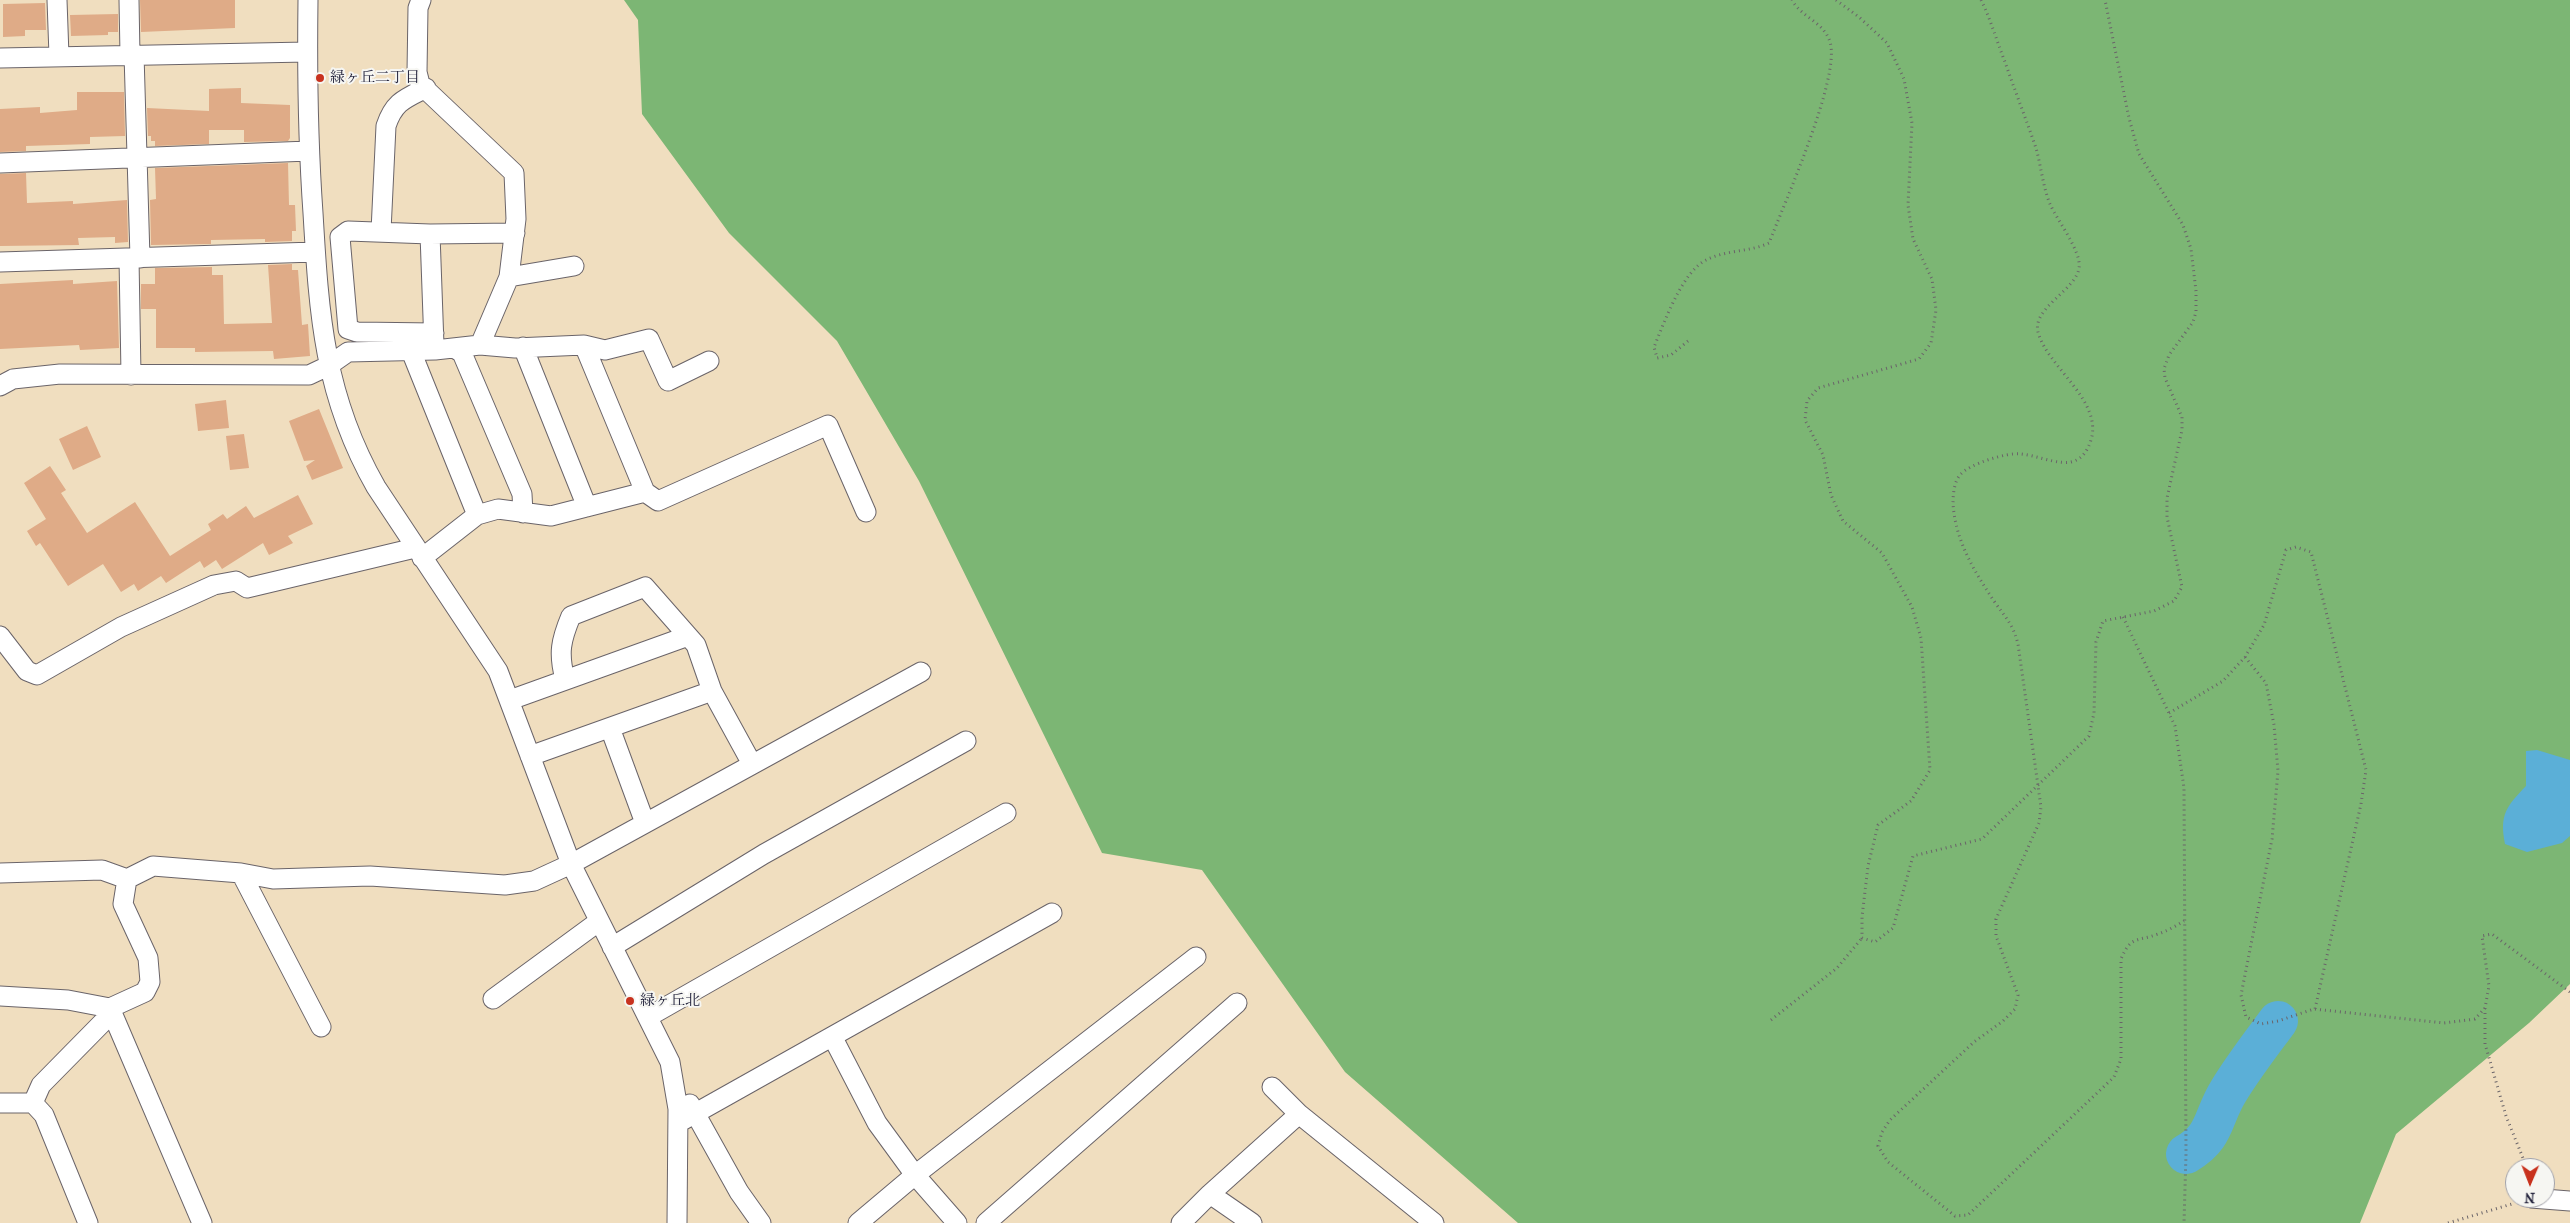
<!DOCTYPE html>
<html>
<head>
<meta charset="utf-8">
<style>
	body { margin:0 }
	#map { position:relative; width:2570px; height:1223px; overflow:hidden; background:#f0debf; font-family:"IM FELL French Canon",serif }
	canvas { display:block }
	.north { position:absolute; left:2505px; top:1158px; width:50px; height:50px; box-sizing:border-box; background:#f6f6f2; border:1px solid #a1a1a9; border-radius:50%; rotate:181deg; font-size:14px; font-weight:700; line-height:20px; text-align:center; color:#22223b }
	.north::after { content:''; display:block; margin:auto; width:18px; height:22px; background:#c8321e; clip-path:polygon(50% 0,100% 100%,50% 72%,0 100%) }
</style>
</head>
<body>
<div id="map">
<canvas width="2570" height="1223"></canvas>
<div class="north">N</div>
</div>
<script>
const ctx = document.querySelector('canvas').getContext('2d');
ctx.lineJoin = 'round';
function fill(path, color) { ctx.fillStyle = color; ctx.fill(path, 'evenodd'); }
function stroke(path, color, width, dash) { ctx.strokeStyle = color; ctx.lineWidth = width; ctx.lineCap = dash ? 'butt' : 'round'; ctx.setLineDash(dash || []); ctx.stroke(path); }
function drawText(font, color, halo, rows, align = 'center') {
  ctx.font = font + ' "IM FELL French Canon","Noto Serif JP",serif'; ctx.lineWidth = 4; ctx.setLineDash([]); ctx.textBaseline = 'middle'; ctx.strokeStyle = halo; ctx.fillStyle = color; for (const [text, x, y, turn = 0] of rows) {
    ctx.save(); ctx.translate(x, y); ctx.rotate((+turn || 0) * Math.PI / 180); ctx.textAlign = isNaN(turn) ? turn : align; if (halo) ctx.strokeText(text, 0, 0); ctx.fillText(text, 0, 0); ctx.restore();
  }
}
const forest = new Path2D(`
	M624,0H2570V984L2529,1023L2396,1134L2360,1223H1518L1345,1072L1202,870L1102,853L919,481L837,341L729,233L642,114L638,20Z`);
const water = new Path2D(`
	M2537,750L2570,760V836L2562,843L2527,852L2505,844C2499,814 2507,806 2526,786V751Z`);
const river = new Path2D(`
	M2186,1154C2216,1137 2212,1118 2228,1092C2243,1067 2261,1044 2278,1021`);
const building = new Path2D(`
	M140,0H235V28L141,32Z
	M45,3L46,30H25V36L3,37V4Z
	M118,14V32H108V35L71,36L70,15Z
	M241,88V103L290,105V138L288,141L244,142V130H209V144L155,146V141H151V136H148L147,108L209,111V89Z
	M77,92H124L125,136L90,137V144L26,146V151L0,152V109L40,107V113L77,110Z
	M288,163L289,205H295L296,231H292V241L265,242V239L211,240V244L151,245L150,200L156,199L155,168Z
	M26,173L27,203L73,201V204L127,200L128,242L115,243V237L78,238L79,245L0,246V174Z
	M292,264V270H298L302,325L308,324L310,356L274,359L273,351L195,352V348H156V309H141V284H155V268L212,267V275H223L224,324L272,323L268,265Z
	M73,280V284L117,281L119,348L80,350L79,345L0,349V284Z
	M226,400L229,428L198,431L195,404Z
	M319,409L343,468L312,480L306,466L315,460L304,461L289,421Z
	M87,426L101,457L73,470L59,439Z
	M244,434L249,468L230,470L226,436Z
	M50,466L66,490L61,493L87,533L135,502L170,556L211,530L208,524L223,514L227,519L246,506L254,518L298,495L313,524L288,536L293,543L269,555L263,543L222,569L216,560L204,568L200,561L166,583L161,576L138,591L134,584L121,592L103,564L68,586L40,543L36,546L27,531L46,519L24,483Z`);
const path = new Path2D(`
	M1836,0L1859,17L1887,43L1904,79L1912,123L1908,205L1913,239L1932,279L1936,310L1931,343L1919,359L1818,388L1807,401L1805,420L1823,455L1831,495L1843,521L1882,553L1912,607L1921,638L1930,770L1911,801L1878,825L1868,866L1862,917V938L1875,942L1893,928L1913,856L1982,839L2089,736L2094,713L2096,642L2103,621L2154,611L2174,601L2182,587L2167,517V498L2182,430V417L2165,378L2164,369L2169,355L2193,322L2196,312V291L2191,249L2183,225L2139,154L2129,118L2105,0
	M1981,0C1991,20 1997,42 2005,62C2015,91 2026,119 2036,148C2041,166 2043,187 2050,204C2057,220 2082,252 2079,268C2076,290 2032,308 2038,332C2047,367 2103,400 2091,440C2079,478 2049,457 2021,454C2007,452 1969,464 1960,475C1954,482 1953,495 1953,503C1955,540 1974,571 1994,601C2005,617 2013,624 2018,644L2041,807L2039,823L1996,919V936L2018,995L2015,1009L2003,1021L1974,1042L1890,1120L1882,1132L1878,1146L1888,1162L1955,1216L1968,1215L2114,1077L2121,1059V959C2131,935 2137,942 2158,934C2167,931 2176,926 2184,921
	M1688,341L1671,355L1657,358L1654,347C1664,323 1682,272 1706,260C1725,250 1750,252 1769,243C1784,204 1841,77 1830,42C1824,22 1801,17 1792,0
	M2123,617L2175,726L2184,788L2186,1154L2184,1223
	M2245,657L2266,683L2274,725L2278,771L2272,839L2241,995L2246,1017L2261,1024L2278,1021L2314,1009L2444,1023L2475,1019L2485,1008L2489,986L2482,936L2492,934L2570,992
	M2169,713L2223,681L2245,657L2264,625L2286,550L2296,547L2311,552L2366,770L2361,804L2315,1009
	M2485,1008V1044L2506,1116L2527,1168
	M1771,1020L1837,968L1862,938
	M2448,1223L2512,1204`);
const minor = new Path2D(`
	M57,0L59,56
	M129,0L130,55
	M308,0C307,71 308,142 313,213C319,315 324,396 376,487L498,671L571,864L670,1062L678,1109L677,1223
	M421,0L418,8L417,72L420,84L514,173L516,219L509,277L480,345
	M134,54L140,258
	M0,58L307,52
	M0,163L309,151
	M381,231L386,126C394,102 404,99 426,88
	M430,234L434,345
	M129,258L131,375
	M0,262L315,252
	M509,277L574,266
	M434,333L357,332L348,329L340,237L348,231L430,234L515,233
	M584,345L645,492
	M523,347L587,507
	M454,348L462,353L522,494L523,513
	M411,351L477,515
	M0,386L13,379L60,374L309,375L328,366L348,352L435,350L480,345L515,348L584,345L605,350L649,339L668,381L709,361
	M422,558L477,515L498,509L551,516L645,492L658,501L828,425L866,512
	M0,636L27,671L37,675L121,627L214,585L236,581L247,588L415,548
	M565,679C558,653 561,640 571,616L645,587L696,645L712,691L752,764
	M510,700L688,636
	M610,728L645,823
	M530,756L712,691
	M0,873L102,870L127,879
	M241,873L321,1027
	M612,947L764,854L966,741
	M0,996L68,1000L110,1008L202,1223
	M493,999L598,922
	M648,1017L1006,813
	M833,1038L877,1123L915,1175L957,1223
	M1272,1087L1299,1114
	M0,1103H33L44,1115L88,1223
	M33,1103L41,1085L105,1020L110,1008L145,992L150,982L148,958L123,904L127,879L153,866L241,873L273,879L370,876L505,885L534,881L571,864L921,672
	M690,1104L739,1192L761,1223
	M678,1123L1052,913
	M1210,1194L1252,1223
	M2531,1198L2570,1201
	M858,1223L915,1175L1196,957
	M986,1223L1237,1003
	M1181,1223L1210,1194L1299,1114L1434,1223`);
const markers = [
	[320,78,5,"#c8321e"],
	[630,1001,5,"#c8321e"]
];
const poiNames = [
	["緑ヶ丘二丁目",330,78],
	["緑ヶ丘北",640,1001]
];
fill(forest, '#7cb674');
fill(water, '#5bafd7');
stroke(river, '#5bafd7', 40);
fill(building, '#dfab87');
stroke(minor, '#6a6469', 21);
stroke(path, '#6a6469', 3, [1, 4]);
stroke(minor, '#fff', 19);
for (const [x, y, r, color] of markers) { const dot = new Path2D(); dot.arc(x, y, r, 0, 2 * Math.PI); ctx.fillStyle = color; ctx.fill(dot); stroke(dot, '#f6f6f2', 2); }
drawText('15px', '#22223b', '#f6f6f2', poiNames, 'left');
</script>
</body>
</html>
